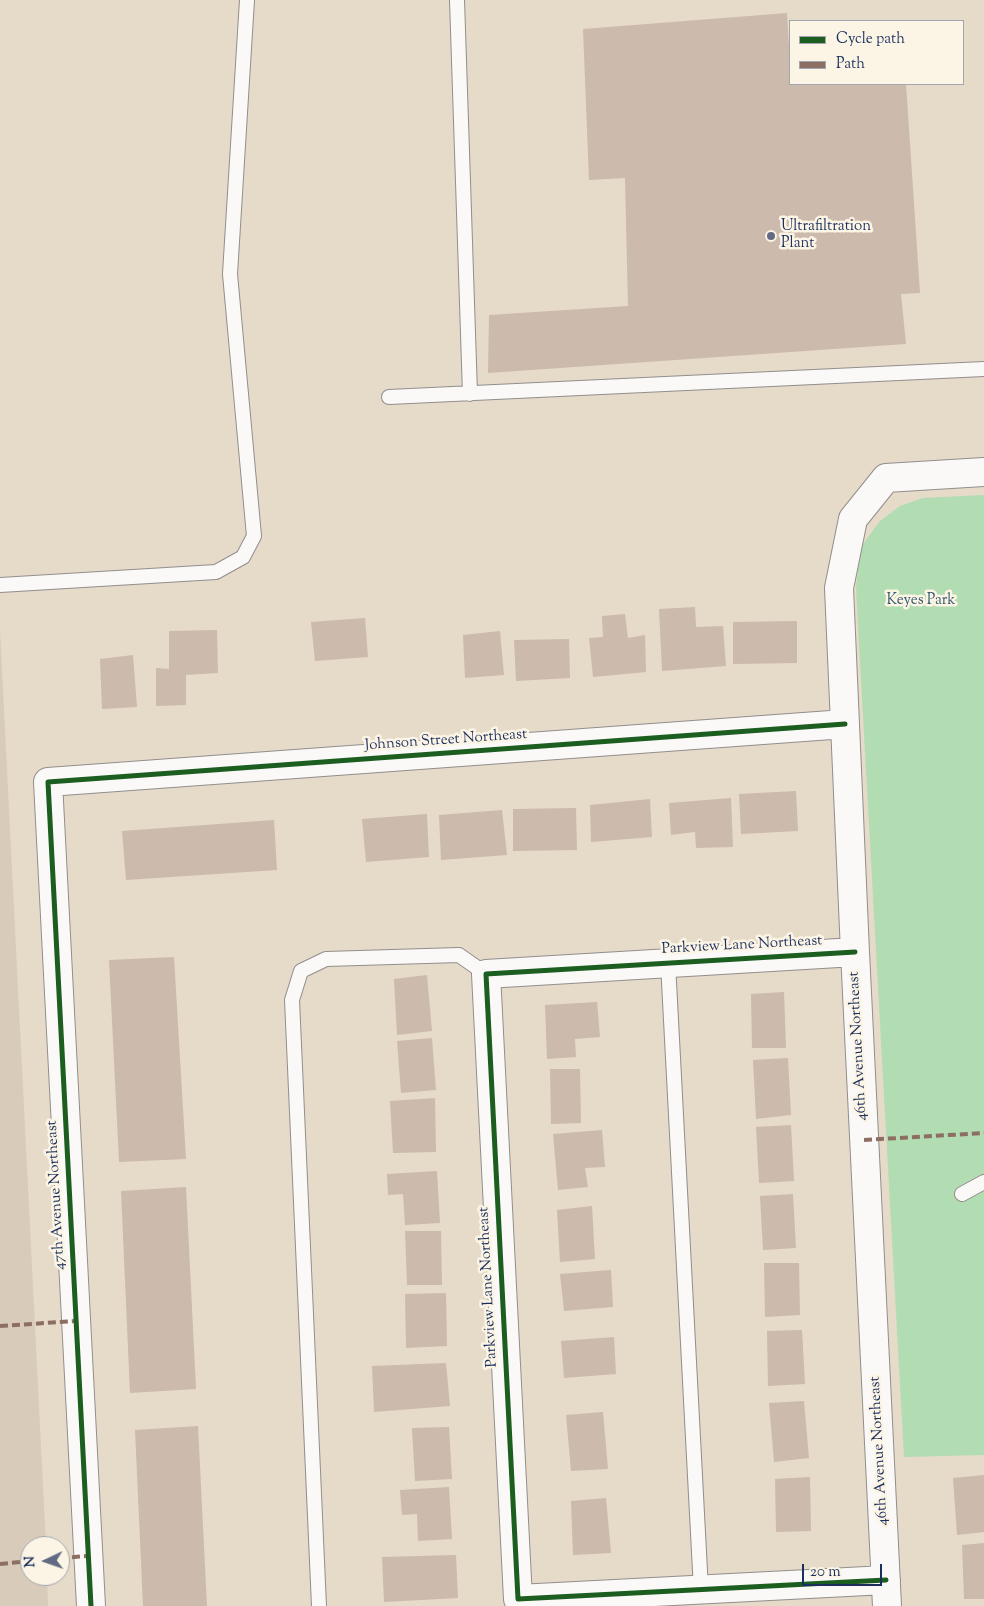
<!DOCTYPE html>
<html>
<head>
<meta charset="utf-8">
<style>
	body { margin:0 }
	#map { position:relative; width:984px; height:1606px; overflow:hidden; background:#e6dac9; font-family:"Sorts Mill Goudy",serif }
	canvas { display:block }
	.legend { position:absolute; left:789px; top:20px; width:175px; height:65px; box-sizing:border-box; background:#fcf5e5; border:1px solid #a2a6af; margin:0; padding:6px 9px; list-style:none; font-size:15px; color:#1b2f5e }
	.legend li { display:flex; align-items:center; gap:10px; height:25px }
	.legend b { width:25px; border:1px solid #a2a6af }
	.north { position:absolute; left:20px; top:1536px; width:50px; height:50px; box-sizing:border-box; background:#fcf5e5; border:1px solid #a2a6af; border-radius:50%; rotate:267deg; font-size:14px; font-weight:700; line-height:20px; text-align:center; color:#1b2f5e }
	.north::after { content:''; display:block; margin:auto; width:18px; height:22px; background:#626b83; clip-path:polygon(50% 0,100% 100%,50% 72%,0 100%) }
	.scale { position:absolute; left:802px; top:1564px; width:80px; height:22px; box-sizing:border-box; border:2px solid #1b2f5e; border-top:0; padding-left:6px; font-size:15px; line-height:18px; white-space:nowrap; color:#1b2f5e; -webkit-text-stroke:4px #fcf5e5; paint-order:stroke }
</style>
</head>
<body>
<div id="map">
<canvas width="984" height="1606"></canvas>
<ul class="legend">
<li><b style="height:6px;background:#1b5e20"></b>Cycle path</li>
<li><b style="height:6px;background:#8d6e63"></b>Path</li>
</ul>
<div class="north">N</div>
<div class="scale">20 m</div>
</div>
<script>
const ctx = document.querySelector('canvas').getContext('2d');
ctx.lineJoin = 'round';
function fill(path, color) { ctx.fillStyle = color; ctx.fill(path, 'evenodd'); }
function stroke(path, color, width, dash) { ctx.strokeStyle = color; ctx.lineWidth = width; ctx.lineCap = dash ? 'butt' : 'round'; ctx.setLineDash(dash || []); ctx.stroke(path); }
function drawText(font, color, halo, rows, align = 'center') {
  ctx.font = font + ' "Sorts Mill Goudy",serif'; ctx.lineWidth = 5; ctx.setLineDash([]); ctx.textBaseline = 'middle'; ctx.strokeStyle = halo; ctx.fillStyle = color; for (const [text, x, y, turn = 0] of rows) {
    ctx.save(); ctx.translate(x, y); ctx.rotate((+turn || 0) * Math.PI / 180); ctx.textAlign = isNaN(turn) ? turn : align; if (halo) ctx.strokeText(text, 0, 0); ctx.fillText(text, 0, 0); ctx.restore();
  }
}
const built = new Path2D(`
	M0,630L46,1546H30V1576H47L48,1606H0Z`);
const green = new Path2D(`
	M984,495V1455L904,1457L856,589L860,548L880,521L900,506L923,498Z`);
const building = new Path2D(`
	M787,13L789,47H790V84H906L920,293L901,294L906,344L488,373L489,315L628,306L625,178L589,180L583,29Z
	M695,607L696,627L723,626L726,666L662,671L659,609Z
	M625,614L628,638L645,635L646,672L593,677L589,638L603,637L602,616Z
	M365,618L368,657L315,661L311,622Z
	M797,621V663L733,664V622Z
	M217,630L218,673L186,675V705L156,706V668L169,669V631Z
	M500,631L504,675L465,678L463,635Z
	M569,639L570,678L516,681L514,640Z
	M133,655L137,707L102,709L100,659Z
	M796,791L798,831L741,834L739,794Z
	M731,798L733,847L696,848L695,832L671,835L669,803Z
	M650,799L652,837L591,842L590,805Z
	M576,808L577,850L513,851V809Z
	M502,810L507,855L441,860L439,815Z
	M427,814L429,857L366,862L362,819Z
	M274,820L277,870L126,880L122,831Z
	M174,957L186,1159L119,1162L109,960Z
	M427,975L432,1031L397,1035L394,979Z
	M784,992L786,1048H752L751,994Z
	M597,1002L600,1037L575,1039L576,1057L547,1059L545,1005Z
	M432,1038L436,1090L401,1093L397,1041Z
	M788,1058L791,1115L756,1119L753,1060Z
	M550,1069H580L581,1123L551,1124Z
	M435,1098L436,1152L393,1153L390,1101Z
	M791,1125L794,1181L759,1183L756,1127Z
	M602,1130L605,1167L585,1168L588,1187L558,1190L553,1134Z
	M437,1171L440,1223L405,1225L403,1194L388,1195L387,1174Z
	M186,1187L196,1389L130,1393L121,1191Z
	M793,1194L796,1248L763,1250L760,1196Z
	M592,1206L595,1259L560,1262L557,1210Z
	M405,1231H441L442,1285H407Z
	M764,1263H799L800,1315L765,1317Z
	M611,1270L613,1307L564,1311L560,1274Z
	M446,1293L447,1346L406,1348L405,1294Z
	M802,1330L805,1384L768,1386L767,1331Z
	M614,1337L616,1374L564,1378L561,1341Z
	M446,1363L450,1406L374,1412L372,1366Z
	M804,1401L809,1458L774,1462L769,1403Z
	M603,1412L608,1469L571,1471L566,1415Z
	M198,1426L207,1606H143L135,1430Z
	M449,1427L452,1479L415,1481L412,1428Z
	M984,1475V1532L957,1535L953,1478Z
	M810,1477L811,1531L776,1532L775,1479Z
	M449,1487L452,1539L418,1541L417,1514L402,1515L400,1490Z
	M606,1498L611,1553L573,1555L571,1501Z
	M984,1543V1599H964L962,1545Z
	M456,1555L458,1598L384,1602L382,1557Z`);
const lane = new Path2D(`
	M457,0L470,394
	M389,397L984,369
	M0,585L216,572L243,557L254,536L230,274L247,0
	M668,963L701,1590
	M962,1194L984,1182
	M319,1606L292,1000L301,971L326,959L459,955L486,974`);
const street = new Path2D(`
	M855,952L486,974L518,1599L886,1580
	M91,1606L48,782L845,724
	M887,1606L855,952L839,588L853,519L886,478L984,472`);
const quiet = new Path2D(`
	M864,1140L984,1133
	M0,1326L76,1321
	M60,1558L88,1556
	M0,1564L30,1561`);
const cycleway = new Path2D(`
	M855,952L486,974L518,1599L886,1580
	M91,1606L48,782L845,724`);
const markers = [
	[771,236,5,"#626b83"]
];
const poiNames = [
	["Ultrafiltration",781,227],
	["Plant",781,244]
];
const parkNames = [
	["Keyes Park",921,601]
];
const streetNames = [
	["Johnson Street Northeast",446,741,-4],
	["Parkview Lane Northeast",742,946,-3],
	["46th Avenue Northeast",859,1046,-93],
	["47th Avenue Northeast",57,1195,-93],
	["Parkview Lane Northeast",489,1287,-93],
	["46th Avenue Northeast",880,1451,-93]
];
fill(built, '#d8cbb9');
fill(green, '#b2dcb2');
fill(building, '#ccbaac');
stroke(lane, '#918e8d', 16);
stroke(street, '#918e8d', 30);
stroke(lane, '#fbf9f7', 14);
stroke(street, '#fbf9f7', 28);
stroke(quiet, '#8d6e63', 4, [8, 4]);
stroke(cycleway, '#1b5e20', 5);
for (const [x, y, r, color] of markers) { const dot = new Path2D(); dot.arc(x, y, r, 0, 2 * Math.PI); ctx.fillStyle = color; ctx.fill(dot); stroke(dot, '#fcf5e5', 2); }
drawText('15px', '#1b2f5e', '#fcf5e5', poiNames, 'left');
drawText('15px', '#365b6e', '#fcf5e5', parkNames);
drawText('15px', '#1b2f5e', '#fcf5e5', streetNames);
</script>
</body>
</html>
